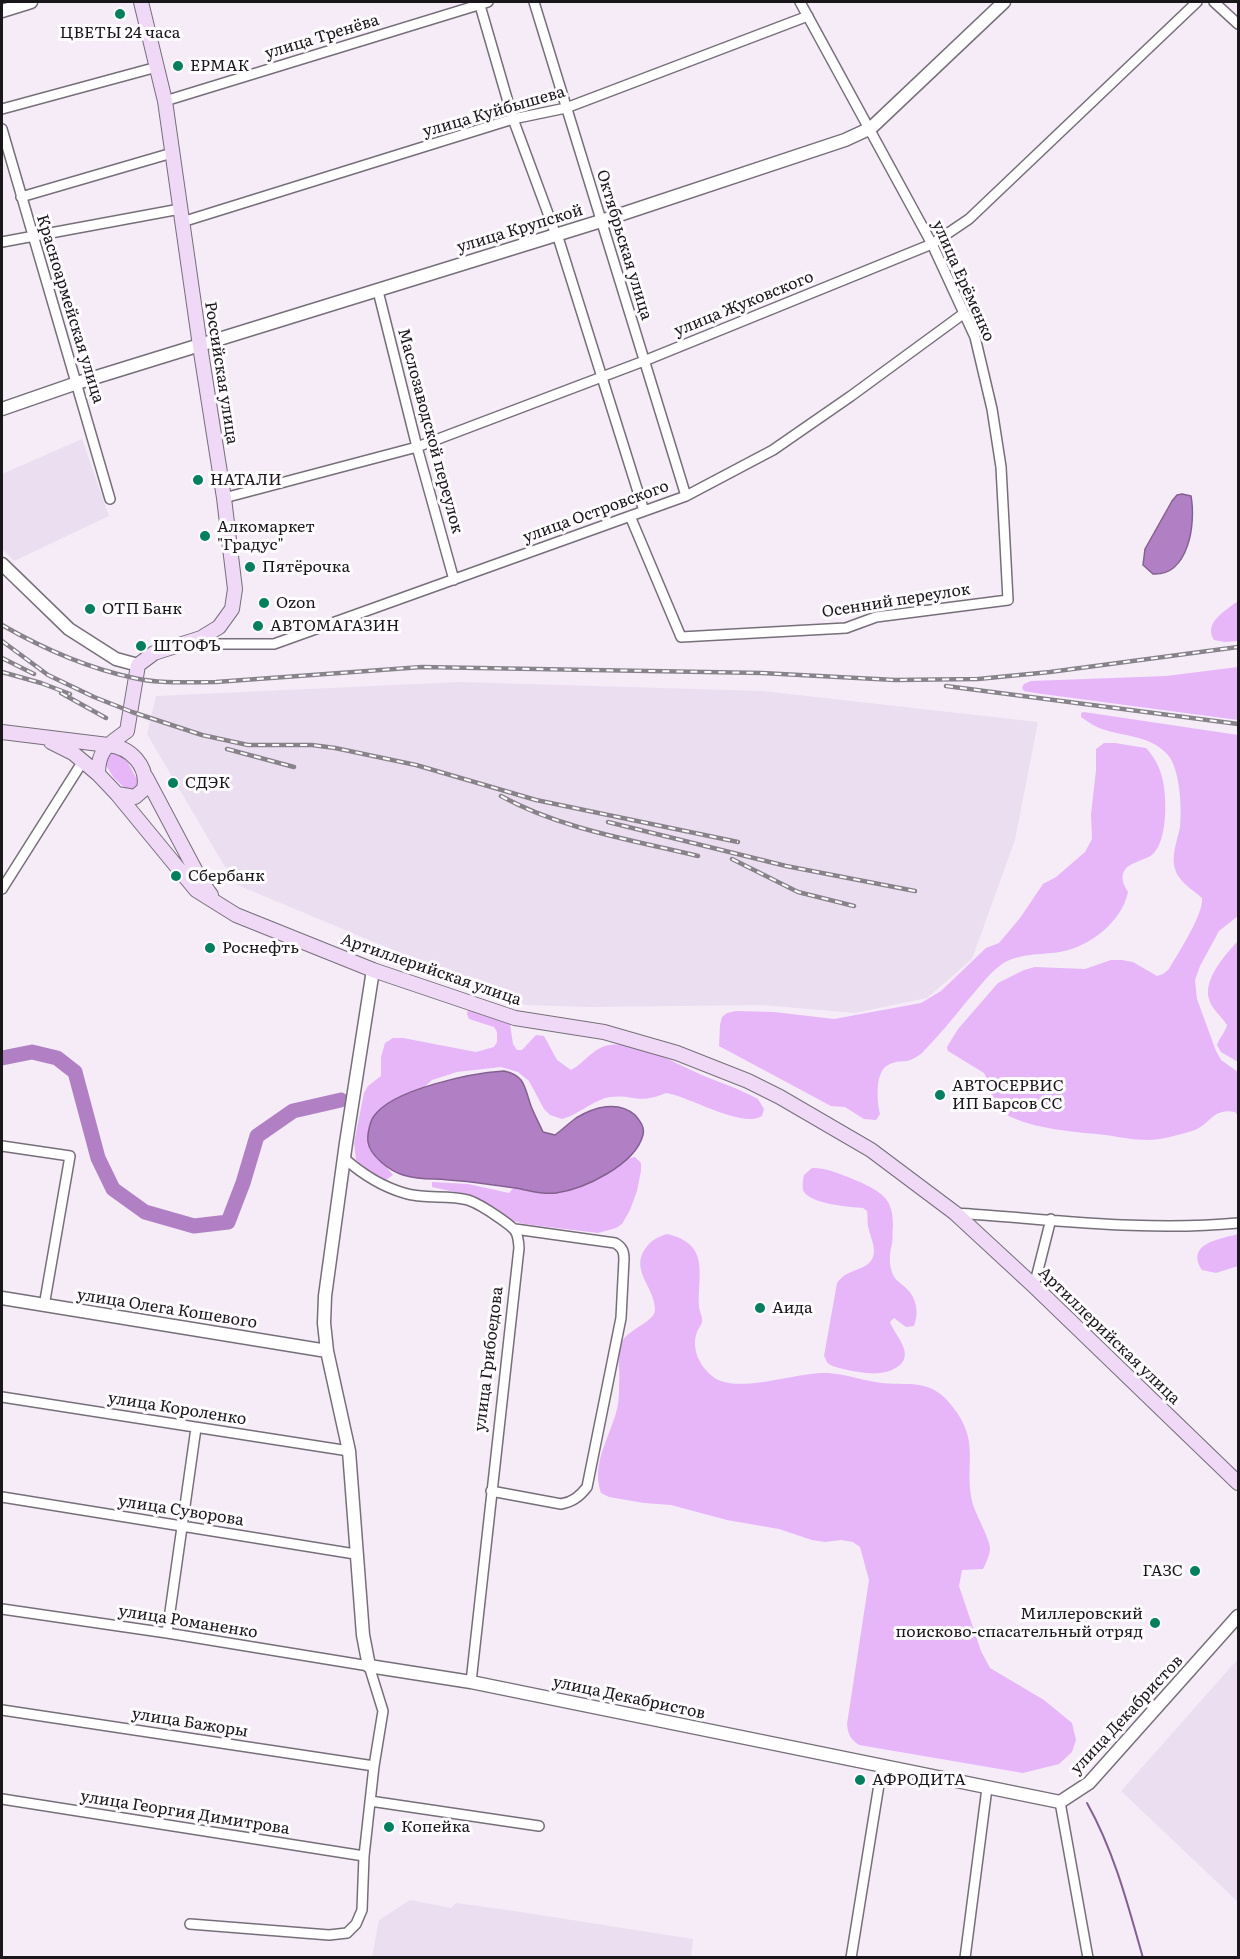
<!DOCTYPE html>
<html>
<head>
<meta charset="utf-8">
<style>
	body { margin:0 }
	#map { position:relative; width:1240px; height:1959px; overflow:hidden; background:#f5ecf8; font-family:Literata,serif }
	canvas { display:block }
	.frame { position:absolute; inset:0; border:3px solid #1a171b; pointer-events:none }
</style>
</head>
<body>
<div id="map">
<canvas width="1240" height="1959"></canvas>
<div class="frame"></div>
</div>
<script>
const ctx = document.querySelector('canvas').getContext('2d');
ctx.lineJoin = 'round';
function fill(path, color) { ctx.fillStyle = color; ctx.fill(path, 'evenodd'); }
function stroke(path, color, width, dash) { ctx.strokeStyle = color; ctx.lineWidth = width; ctx.lineCap = dash ? 'butt' : 'round'; ctx.setLineDash(dash || []); ctx.stroke(path); }
function drawText(font, color, halo, rows, align = 'center') {
  ctx.font = font + ' Literata,serif'; ctx.lineWidth = 6; ctx.setLineDash([]); ctx.textBaseline = 'middle'; ctx.strokeStyle = halo; ctx.fillStyle = color; for (const [text, x, y, turn = 0] of rows) {
    ctx.save(); ctx.translate(x, y); ctx.rotate((+turn || 0) * Math.PI / 180); ctx.textAlign = isNaN(turn) ? turn : align; if (halo) ctx.strokeText(text, 0, 0); ctx.fillText(text, 0, 0); ctx.restore();
  }
}
const built = new Path2D(`
	M82,439L109,516L14,561L2,549V474Z
	M460,682L762,691L1038,722L1015,840L972,959L927,998L855,1013L762,1005L588,1007L525,1005L235,884L147,734L156,696Z
	M1238,1659V1902L1121,1791Z
	M410,1900L451,1908L456,1903L514,1911L693,1939L691,1957H372L379,1920Z`);
const green = new Path2D(`
	M1238,601V641L1225,642L1214,640C1203,623 1225,611 1238,601Z
	M1238,667V720L1035,693L1024,691L1022,688L1024,684L1031,681L1166,676Z
	M1084,712L1238,735V916L1219,931L1200,966L1195,980L1197,999L1216,1051L1221,1060L1238,1072V1116L1235,1112C1212,1107 1211,1125 1192,1131C1179,1135 1161,1140 1147,1140C1134,1140 1119,1137 1106,1135C1077,1132 1023,1129 1000,1110C990,1101 991,1084 984,1073L948,1051L947,1047L958,1029L998,983L1024,970L1035,967L1085,969L1111,960H1122L1133,962L1157,976L1163,974L1169,969C1178,953 1204,914 1202,898C1193,890 1181,883 1176,872C1170,857 1177,842 1180,827C1182,809 1180,769 1168,755C1151,736 1128,737 1105,730C1097,728 1088,722 1081,717V713Z
	M1104,743H1115L1146,748C1154,757 1159,765 1162,777C1167,795 1168,840 1153,854C1145,861 1126,862 1123,874C1121,880 1125,887 1128,892C1122,922 1089,947 1060,952C1040,955 1019,953 1002,964C988,974 978,989 967,1001C953,1019 938,1036 922,1053C905,1066 905,1058 890,1064C874,1070 877,1101 880,1114L876,1120L864,1119L845,1107L831,1106L719,1046L720,1025L722,1017L727,1013L736,1011L774,1012L834,1019L921,1003L941,991L986,948L999,943L1020,918L1043,884L1056,877L1085,852L1092,839L1091,814L1096,770V749Z
	M116,752L125,757L139,783L138,789L128,791L114,778L105,764L107,755Z
	M1238,941V1062L1221,1052L1217,1045C1219,1038 1225,1033 1227,1025C1222,1017 1213,1010 1210,1002C1201,981 1225,955 1238,941Z
	M468,1009L504,1020L510,1024L513,1044L517,1050H522L536,1035L544,1036L557,1060L571,1070C585,1063 593,1047 610,1045C639,1041 676,1064 702,1075C721,1083 740,1089 758,1099L764,1109L762,1116C743,1129 688,1096 666,1093C638,1105 634,1094 610,1097C595,1099 578,1115 562,1119L550,1115L544,1109L529,1081L518,1072L501,1067L457,1072L432,1080L409,1101L375,1153L393,1175L386,1180L377,1177L356,1160L354,1143L364,1093L368,1086L381,1076V1057L385,1043L393,1038H403L476,1052L494,1047L497,1042V1032L494,1027L469,1019L467,1014Z
	M635,1157L641,1163V1171L637,1191L630,1210L622,1224L616,1228L598,1233L524,1224L513,1221L469,1195L432,1187V1182L468,1184L509,1193L520,1180Z
	M812,1168C829,1168 845,1176 860,1182C883,1193 893,1199 893,1226C892,1232 893,1238 892,1244C889,1255 889,1265 893,1275C896,1281 902,1284 906,1288C917,1298 919,1313 914,1326L906,1327L894,1318L890,1322C894,1334 913,1351 901,1364C896,1369 886,1373 879,1373C871,1375 835,1369 829,1364C826,1362 826,1359 824,1356L837,1283C843,1274 851,1272 861,1268C883,1259 871,1241 868,1226C867,1221 868,1216 867,1211L863,1208C850,1207 808,1204 803,1190C802,1185 803,1179 804,1175Z
	M667,1234C710,1244 698,1272 699,1306C699,1311 702,1315 702,1319C703,1324 699,1327 697,1332C691,1348 699,1365 712,1376C735,1396 797,1371 828,1373C846,1374 864,1381 882,1383C896,1385 913,1382 927,1387C937,1390 945,1397 952,1406C981,1442 964,1463 972,1501C975,1514 990,1539 990,1548C990,1555 986,1563 983,1569L962,1570L959,1586L981,1651L990,1668L1044,1700L1072,1723L1076,1740L1072,1752L1059,1764L1023,1773L859,1745C850,1739 848,1734 847,1724L869,1580L860,1547L853,1542L841,1540L825,1542L812,1540L779,1529L727,1520L671,1505L644,1503L609,1497L601,1493C590,1462 613,1433 618,1404C619,1398 619,1391 619,1385C621,1370 615,1354 623,1340C630,1329 655,1321 655,1310C655,1287 630,1271 645,1249C650,1241 657,1237 667,1234Z
	M1238,1234V1266L1216,1273L1202,1270C1185,1243 1221,1239 1238,1234Z`);
const water = new Path2D(`
	M1182,494L1191,496C1196,523 1189,576 1153,574L1143,565L1145,549L1172,501L1177,495Z
	M504,1071C526,1076 524,1087 531,1106C534,1114 539,1123 543,1132L555,1135C562,1130 569,1123 576,1118C594,1107 618,1100 635,1115C640,1121 645,1127 643,1135C635,1165 584,1189 556,1193C543,1195 528,1190 515,1188C488,1184 462,1180 434,1179C424,1179 413,1178 403,1175C390,1171 370,1156 368,1142C367,1135 370,1121 374,1116C393,1089 472,1073 504,1071Z`);
const stream = new Path2D(`
	M1087,1803C1114,1851 1128,1905 1143,1958`);
const river = new Path2D(`
	M2,1058L32,1052L57,1058L75,1072L98,1158L113,1189L145,1212L194,1226L228,1222L243,1183L257,1136L293,1111L341,1100`);
const minor = new Path2D(`
	M479,2L513,119L556,235
	M534,2L686,496
	M1214,2L1238,24
	M165,101L488,2
	M2,109L157,67
	M2,129L110,499
	M21,197L172,153
	M182,222L513,119L566,108L808,16
	M557,234L644,511
	M2,242L180,209
	M378,291L417,447L454,580
	M224,498L417,447L644,361L932,244L969,219L1197,2
	M630,516L681,637L846,628L876,617L1008,600L1001,467L992,409L975,337L932,244L800,2
	M201,638L212,644H274L686,496L773,450L851,396L963,314
	M2,889L83,761
	M2,1146L70,1156L44,1306
	M344,1158C362,1174 380,1186 404,1193C425,1200 447,1194 468,1200C480,1204 491,1212 501,1219C515,1229 518,1230 519,1248L471,1682
	M955,1213C1050,1219 1144,1232 1238,1223
	M1034,1286L1051,1219
	M2,1397L349,1451
	M491,1491L561,1504C573,1502 580,1496 587,1487L621,1318L624,1259C624,1251 622,1247 615,1243L515,1229
	M2,1497L355,1554
	M2,1609L167,1633L369,1666L383,1711L374,1766L364,1856L362,1910L356,1924L347,1933L329,1935L190,1924
	M167,1633L196,1428
	M2,1710L374,1766
	M2,1799L364,1856
	M370,1801L539,1826
	M1060,1802L1088,1958
	M851,1958L882,1766
	M965,1958L987,1788`);
const tertiary = new Path2D(`
	M2,11L31,2
	M2,409L77,383L601,221L845,140L871,128L1004,2
	M2,564L69,629L116,659L138,665
	M373,970L346,1143L325,1296L324,1323L327,1351L349,1451L363,1635L369,1666L471,1682L1060,1802L1089,1783L1238,1616
	M2,1298L327,1351`);
const secondary = new Path2D(`
	M127,731L138,665L154,653L201,638L219,627L232,609L235,589L224,498L200,346L165,101L141,2
	M2,732L108,745C130,747 149,766 144,789L135,797L117,794L98,774C98,749 109,744 127,731
	M51,742L73,753L98,774
	M146,777L201,881L211,895
	M117,794L196,890L236,915L373,970L515,1018L604,1032L677,1053L748,1081L780,1097L871,1150L955,1213L1034,1286L1238,1483`);
const rail = new Path2D(`
	M2,625C42,648 87,668 134,678C160,684 190,682 216,682L422,667L762,673L895,680L978,679L1050,672L1238,647
	M2,641L48,675L94,697L132,712L202,735L248,745H312L335,748L416,765L536,800L738,842
	M2,658L34,674
	M2,672L41,683L70,694
	M946,686L1238,724
	M61,693L106,718
	M227,749L294,767
	M501,796C561,829 632,840 698,856
	M608,822L786,866L915,891
	M732,859L798,892L854,906`);
const markers = [
	[120,14,6,"#057f5e"],
	[178,66,6,"#057f5e"],
	[198,480,6,"#057f5e"],
	[205,536,6,"#057f5e"],
	[250,567,6,"#057f5e"],
	[264,603,6,"#057f5e"],
	[90,609,6,"#057f5e"],
	[258,626,6,"#057f5e"],
	[141,646,6,"#057f5e"],
	[173,783,6,"#057f5e"],
	[176,876,6,"#057f5e"],
	[210,948,6,"#057f5e"],
	[940,1095,6,"#057f5e"],
	[760,1308,6,"#057f5e"],
	[1195,1571,6,"#057f5e"],
	[1155,1623,6,"#057f5e"],
	[860,1780,6,"#057f5e"],
	[389,1827,6,"#057f5e"]
];
const poiNames = [
	["ЦВЕТЫ 24 часа",120,33,"center"],
	["ЕРМАК",190,66],
	["НАТАЛИ",210,480],
	["Алкомаркет",217,527],
	["\"Градус\"",217,545],
	["Пятёрочка",262,567],
	["Ozon",276,603],
	["ОТП Банк",102,609],
	["АВТОМАГАЗИН",270,626],
	["ШТОФЪ",153,646],
	["СДЭК",185,783],
	["Сбербанк",188,876],
	["Роснефть",222,948],
	["АВТОСЕРВИС",952,1086],
	["ИП Барсов СС",952,1104],
	["Аида",772,1308],
	["ГАЗС",1183,1571,"right"],
	["Миллеровский",1143,1614,"right"],
	["поисково-спасательный отряд",1143,1632,"right"],
	["АФРОДИТА",872,1780],
	["Копейка",401,1827]
];
const streetNames = [
	["улица Тренёва",322,37,-17],
	["улица Куйбышева",494,112,-16],
	["улица Крупской",520,229,-17],
	["Октябрьская улица",624,245,73],
	["улица Ерёменко",963,281,66],
	["улица Жуковского",744,304,-22],
	["Красноармейская улица",70,309,73],
	["Российская улица",221,373,81],
	["Маслозаводской переулок",430,431,75],
	["улица Островского",596,512,-20],
	["Осенний переулок",896,601,-9],
	["Артиллерийская улица",431,970,19],
	["улица Олега Кошевого",167,1309,9],
	["Артиллерийская улица",1109,1336,44],
	["улица Грибоедова",489,1359,-83],
	["улица Короленко",177,1409,9],
	["улица Суворова",181,1511,9],
	["улица Романенко",188,1622,9],
	["улица Декабристов",629,1698,12],
	["улица Декабристов",1127,1715,-47],
	["улица Бажоры",190,1723,9],
	["улица Георгия Димитрова",185,1813,9]
];
fill(built, '#ebdef0');
fill(green, '#e6b6f9');
fill(water, '#b180c4');
stroke(water, '#846091', 1.5);
stroke(stream, '#846091', 2);
stroke(river, '#b180c4', 15);
stroke(minor, '#766f79', 12);
stroke(tertiary, '#766f79', 15);
stroke(secondary, '#766f79', 16);
stroke(minor, '#fff', 9);
stroke(tertiary, '#fff', 12);
stroke(secondary, '#efd9f7', 14);
stroke(rail, '#88828a', 4.5);
stroke(rail, '#fefcfe', 2, [7]);
for (const [x, y, r, color] of markers) { const dot = new Path2D(); dot.arc(x, y, r, 0, 2 * Math.PI); ctx.fillStyle = color; ctx.fill(dot); stroke(dot, '#fefcfe', 2); }
drawText('16px', '#1a171b', '#fefcfe', poiNames, 'left');
drawText('16px', '#1a171b', '#fefcfe', streetNames);
</script>
</body>
</html>
